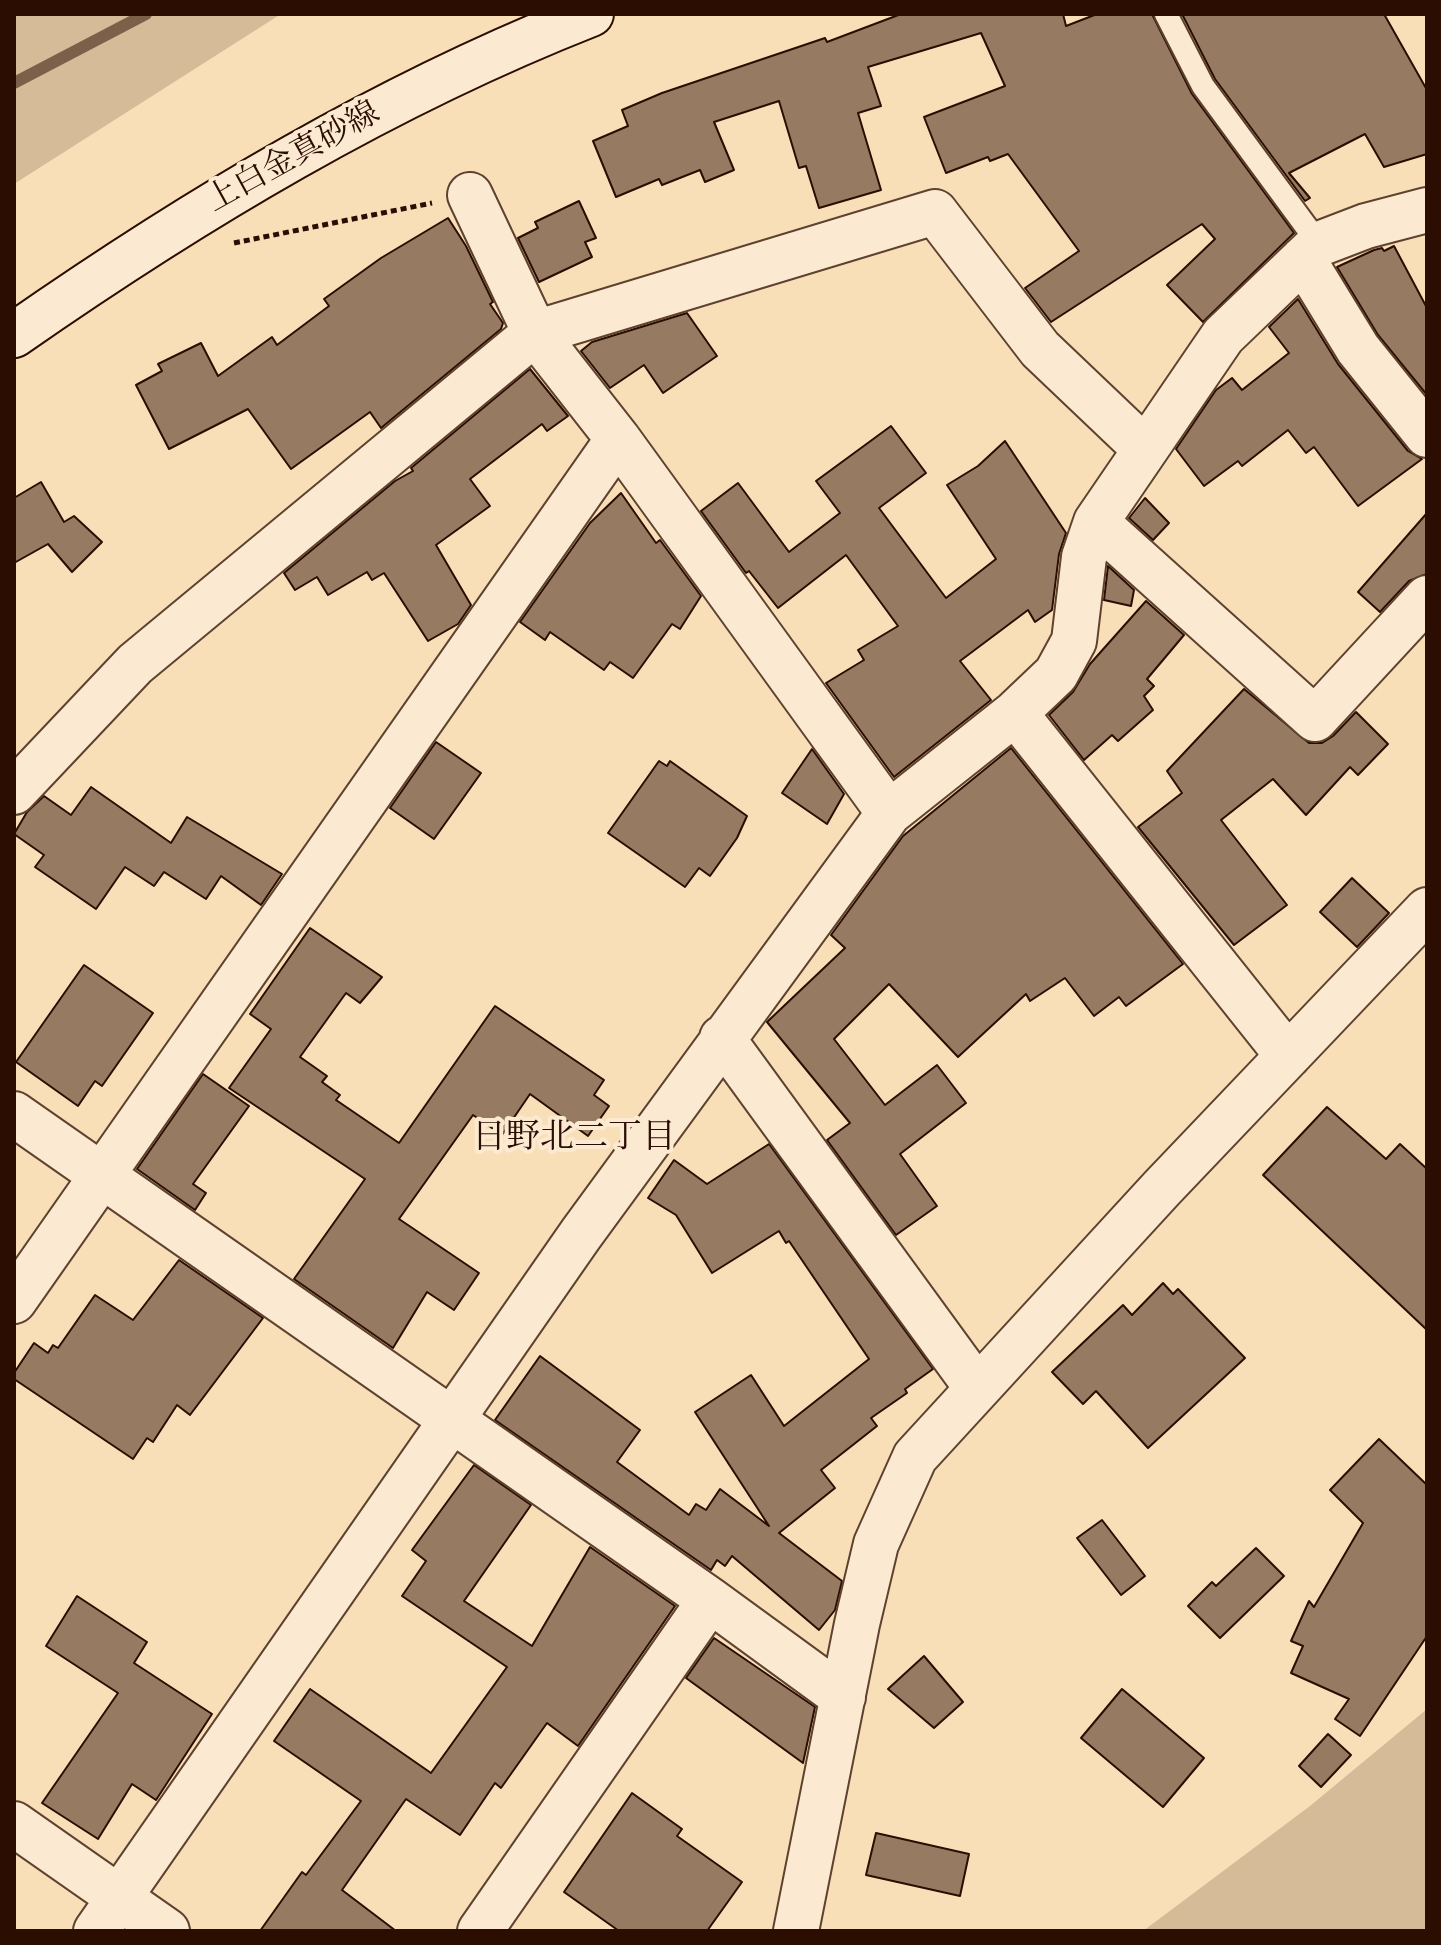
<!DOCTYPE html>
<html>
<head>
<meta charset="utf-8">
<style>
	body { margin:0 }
	#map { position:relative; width:1441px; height:1945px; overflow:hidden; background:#f9dfb8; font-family:"IM FELL English",serif }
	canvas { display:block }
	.frame { position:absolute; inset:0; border:16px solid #2b0d02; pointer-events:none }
</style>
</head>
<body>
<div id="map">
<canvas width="1441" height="1945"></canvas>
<div class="frame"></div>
</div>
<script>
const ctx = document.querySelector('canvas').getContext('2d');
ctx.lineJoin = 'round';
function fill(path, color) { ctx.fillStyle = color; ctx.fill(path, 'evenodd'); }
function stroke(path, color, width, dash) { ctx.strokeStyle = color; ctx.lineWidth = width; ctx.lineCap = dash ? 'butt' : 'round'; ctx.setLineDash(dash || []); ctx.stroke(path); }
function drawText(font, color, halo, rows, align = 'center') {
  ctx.font = font + ' "IM FELL English","Noto Serif JP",serif'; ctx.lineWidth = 8; ctx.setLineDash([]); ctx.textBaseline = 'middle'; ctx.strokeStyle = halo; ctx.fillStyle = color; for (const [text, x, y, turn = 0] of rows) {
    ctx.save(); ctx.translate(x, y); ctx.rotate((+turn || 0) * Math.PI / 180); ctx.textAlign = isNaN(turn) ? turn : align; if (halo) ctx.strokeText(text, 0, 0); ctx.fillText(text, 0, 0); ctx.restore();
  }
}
const green = new Path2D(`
	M14,14H281L14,184Z
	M1427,1709V1931H1143L1310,1806Z`);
const stream = new Path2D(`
	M14,83L146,14`);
const building = new Path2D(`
	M901,14H1063L1066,26L1097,14H1152L1192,94L1294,233L1203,322L1167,285L1215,239L1202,224L1051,322L1025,288L1079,251L1008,154L990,161L988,157L946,173L924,117L1005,86L981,33L868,67L881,106L858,113L881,190L819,208L806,166L799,168L779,101L714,122L734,170L705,182L700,170L662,185L659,179L616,197L593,141L628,126L622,110L662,93L825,38L827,42Z
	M1182,14H1384L1427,90V154L1384,167L1365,134L1289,173L1310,198L1305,201L1215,79Z
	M579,201L596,238L585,242L592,257L539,282L518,238L538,228L535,222Z
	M448,218L466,246L493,302L490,304L503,323L501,329L381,428L370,412L291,469L248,409L169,449L136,385L162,371L158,364L201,343L218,376L272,337L277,345L329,306L324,299L381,258Z
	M1394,246L1427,308V395L1378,335L1337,267L1374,250L1382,248L1384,251Z
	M1298,299L1338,364L1408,451L1422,459L1358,506L1314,447L1306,453L1288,430L1242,466L1238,461L1204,486L1176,449L1216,390L1232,378L1242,390L1289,353L1269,327Z
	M687,313L717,356L663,393L644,365L610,388L581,351L592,342Z
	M530,369L568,416L547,431L542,424L470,479L490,506L436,545L471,605L458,624L428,641L384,573L372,580L367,572L328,595L317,577L295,590L284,573L395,481L413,471L411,468Z
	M891,426L926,473L879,508L946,598L996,559L947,485L978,466L1005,441L1066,533L1059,554L1052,610L1035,622L1028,610L960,661L991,700L894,777L826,683L864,660L858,650L898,626L846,555L778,608L749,571L746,573L701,511L738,483L789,552L840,513L816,481Z
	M41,482L64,522L74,516L102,542L72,572L48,544L14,563V498Z
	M621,493L656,543L660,540L701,596L680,629L672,624L633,678L610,662L604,670L550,632L545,640L520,622L590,523Z
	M1145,498L1169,523L1153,540L1129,518Z
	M1427,513V574L1409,581L1380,612L1358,592Z
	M1108,566L1134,590L1131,606L1104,600Z
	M1146,601L1184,635L1147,679L1154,686L1144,696L1153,710L1118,741L1112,735L1084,760L1049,715L1073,692L1090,664Z
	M1244,689L1309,743H1322L1333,736L1356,712L1388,744L1358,775L1350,767L1306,815L1273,779L1221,820L1287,905L1234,945L1138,827L1182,793L1167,771Z
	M436,742L481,773L434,839L390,808Z
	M1011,748L1183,964L1126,1006L1119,997L1094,1016L1065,978L1030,1001L1026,994L958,1057L889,984L834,1039L885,1105L937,1065L966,1103L900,1154L937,1206L896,1235L827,1140L850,1123L767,1022L845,948L831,935L903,836Z
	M812,749L844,794L827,824L782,793Z
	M659,761L667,766L670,761L747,816L737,838L710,876L699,868L685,887L608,833Z
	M91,787L171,843L187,817L282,874L261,905L221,876L206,899L164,872L154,886L125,867L96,909L35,867L44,855L14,834L27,812L44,796L71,815Z
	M1352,878L1389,913L1357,947L1320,912Z
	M310,928L382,977L360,1003L346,993L300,1057L327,1076L322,1082L340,1095L336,1100L399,1143L495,1006L604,1080L594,1095L609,1106L588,1136L530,1094L502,1135L473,1115L399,1219L479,1273L454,1310L427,1292L393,1348L294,1279L365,1179L229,1088L271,1029L250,1014Z
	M84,965L153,1013L102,1086L95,1081L78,1106L16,1062Z
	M203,1074L249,1106L193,1184L206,1193L195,1210L137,1169Z
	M1327,1107L1386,1159L1400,1144L1427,1169V1330L1263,1175Z
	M769,1144L933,1369L905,1389L907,1393L871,1418L877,1426L821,1470L835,1488L779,1533L842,1581L835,1610L819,1630L732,1556L725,1566L717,1560L711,1570L495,1420L540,1356L640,1430L617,1462L689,1515L696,1504L706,1510L720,1489L769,1526L695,1412L751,1375L784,1426L869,1359L789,1241L786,1243L779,1231L712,1273L676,1215L648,1198L674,1160L707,1184Z
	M179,1260L263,1318L190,1415L177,1405L153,1442L147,1438L133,1459L14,1379V1373L34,1343L48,1353L53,1345L58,1348L95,1295L133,1320Z
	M1163,1283L1173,1294L1178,1289L1245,1358L1148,1448L1096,1391L1083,1404L1052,1372L1123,1305L1132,1315Z
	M1379,1439L1427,1485V1636L1360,1736L1335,1719L1349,1699L1291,1673L1303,1646L1291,1641L1309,1601L1314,1607L1363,1523L1330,1490Z
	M474,1465L531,1505L464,1601L532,1646L590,1547L675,1606L578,1746L547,1723L501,1788L495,1783L460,1835L406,1799L342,1890L396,1931H260L302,1872L306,1875L361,1801L274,1741L310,1689L431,1773L507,1667L402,1596L426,1561L412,1550Z
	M1102,1520L1145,1576L1121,1595L1077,1538Z
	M1256,1548L1284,1576L1220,1638L1188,1606L1212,1582L1216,1586Z
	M77,1596L147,1642L134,1663L212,1714L156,1800L132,1784L98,1839L42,1803L118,1693L46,1646Z
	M714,1638L815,1707L803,1763L686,1678Z
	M924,1656L963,1702L934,1728L888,1689Z
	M1122,1689L1204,1758L1163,1807L1081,1738Z
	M1328,1734L1351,1755L1321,1787L1299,1766Z
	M632,1793L682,1829L677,1836L742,1882L707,1931H619L564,1892Z
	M876,1833L969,1854L960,1896L866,1875Z`);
const path = new Path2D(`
	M234,243L432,203`);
const lane = new Path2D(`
	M1166,14L1203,86L1319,244`);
const street = new Path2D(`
	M470,195L535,333L618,439L889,813
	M1303,259L1358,349L1427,435
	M1096,522L1315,719L1427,598
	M1015,713L1288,1056
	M14,792L135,664L535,333L935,212L1040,349L1144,448
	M722,1038L977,1388
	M14,1114L710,1600L843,1697
	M14,1301L618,439
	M14,1824L167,1931
	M96,1931L581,1234L889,813L1015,713L1056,674L1074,641L1084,557L1096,522L1223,336L1319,244L1366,226L1427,210
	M480,1931L710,1600
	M796,1931L857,1624L876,1544L915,1457L1162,1188L1427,910`);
const secondary = new Path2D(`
	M14,335C195,209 385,95 591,14`);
const streetNames = [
	["上白金真砂線",294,159,-29]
];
const neighbourhoodNames = [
	["日野北二丁目",574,1140]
];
fill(green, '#d6bb99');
stroke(stream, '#7d604a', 12);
fill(building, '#967a61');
stroke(building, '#2b0d02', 2);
stroke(lane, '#5e4230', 26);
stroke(street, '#5e4230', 48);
stroke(secondary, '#2b0d02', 48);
stroke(path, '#2b0d02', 5, [6, 4]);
stroke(lane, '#fbead1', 22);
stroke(street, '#fbead1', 44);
stroke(secondary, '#fbead1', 44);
drawText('32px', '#2b0d02', '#fbead1', streetNames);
drawText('34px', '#2b0d02', '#fbead1', neighbourhoodNames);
</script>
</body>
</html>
